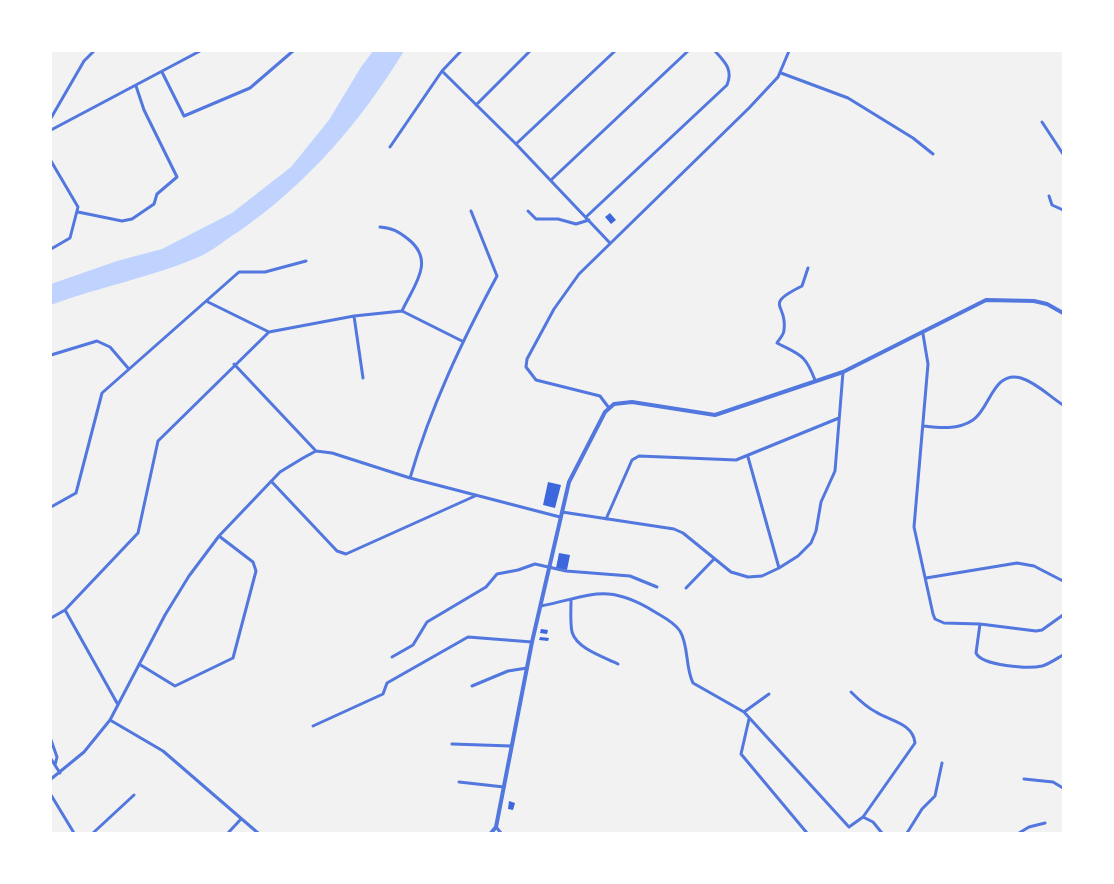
<!DOCTYPE html>
<html>
<head>
<meta charset="utf-8">
<style>
	body { margin:0 }
	#map { position:relative; width:1114px; height:884px; overflow:hidden; background:#f2f2f2; font-family:"Noto Sans",sans-serif }
	canvas { display:block }
	.frame { position:absolute; inset:0; border:52px solid #fff; pointer-events:none }
</style>
</head>
<body>
<div id="map">
<canvas width="1114" height="884"></canvas>
<div class="frame"></div>
</div>
<script>
const ctx = document.querySelector('canvas').getContext('2d');
ctx.lineJoin = 'round';
function fill(path, color) { ctx.fillStyle = color; ctx.fill(path, 'evenodd'); }
function stroke(path, color, width, dash) { ctx.strokeStyle = color; ctx.lineWidth = width; ctx.lineCap = dash ? 'butt' : 'round'; ctx.setLineDash(dash || []); ctx.stroke(path); }
const water = new Path2D(`
	M373,51H404C360,123 307,184 238,232C226,239 215,249 203,255C154,277 101,286 51,305V284L117,261L162,249L232,213L291,167L329,120L361,67Z`);
const building = new Path2D(`
	M610,213L616,220L611,224L605,217Z
	M548,482L561,485L555,508L543,505Z
	M559,553L570,555L567,570L556,568Z
	M541,629L548,630L547,634L540,633Z
	M540,637L549,638L548,641L539,640Z
	M509,801L515,803L513,810L508,809Z`);
const minor = new Path2D(`
	M442,71L516,144L609,242
	M162,72L184,116L250,88L293,51
	M781,73L848,98L913,138L933,154
	M476,105L530,51
	M51,118L84,61L94,51
	M1042,122L1063,154
	M51,130L200,51
	M516,144L615,51
	M390,147L442,71L461,51
	M51,161L78,207L70,238L51,249
	M551,180L688,51
	M1049,196L1052,205L1063,210
	M528,211L536,219H558L576,224L589,220
	M78,212L122,221L132,219L154,204L157,194L177,177L144,110L136,86
	M586,217L727,85C733,70 726,63 715,51
	M380,227C392,228 398,231 408,239C436,261 414,285 402,311
	M808,268L802,286C762,306 788,303 784,330C784,335 779,339 777,343C800,355 805,354 815,380
	M208,302L269,332
	M354,316L363,378
	M923,334L928,364L914,527L933,614L935,619L944,623L980,624L1036,631L1042,630L1063,615
	M51,355L97,341L110,347L128,368
	M234,364L316,451
	M609,408L600,396L536,380L526,367L527,359L554,309L579,274L749,108L778,77L789,51
	M924,426C940,428 958,430 973,420C990,409 993,370 1021,378C1037,383 1049,396 1063,405
	M748,457L779,568
	M410,478C431,406 462,341 497,276L471,211
	M271,481L337,551L346,554L475,496
	M51,507L76,493L102,393L239,272H265L306,261
	M562,512L674,529L683,533L731,572L748,577L762,576L779,568L798,556L811,543L816,531L821,502L835,471L843,372
	M606,519L632,460L639,456L736,460L839,418
	M926,578L1017,563L1034,566L1063,581
	M686,588L714,559
	M571,600C571,610 570,622 572,632C577,649 604,657 618,664
	M541,606C591,596 607,582 655,612C663,617 674,622 680,631C689,646 685,667 693,683L744,712L849,827L863,817L915,743C913,723 890,721 876,712C866,707 858,699 851,692
	M65,610L117,703
	M51,618L65,610L138,533L158,441L269,332L354,316L402,311L462,341
	M980,624L976,653C982,666 1029,669 1042,666C1049,664 1056,659 1063,655
	M392,657L413,645L427,622L486,587L497,574L518,570L535,564L566,571L630,576L657,587
	M139,664L175,686L233,658L256,571L253,562L219,536
	M472,686L508,671L527,668
	M744,712L769,694
	M749,719L741,754L807,833
	M110,720L163,751L258,833
	M313,726L383,694L387,683L468,637L532,642
	M51,740L57,757L55,765
	M452,744L511,746
	M51,759L60,773
	M51,779L84,752L110,720L165,615L189,576L219,536L280,472L303,458L316,451L332,453L410,478L560,517
	M1024,779L1053,782L1063,788
	M459,782L504,787
	M51,795L74,833
	M863,817L873,822L882,833
	M496,827L501,833
	M93,833L134,795
	M228,833L241,819
	M907,833L922,809L935,796L942,763
	M1019,833L1029,827L1045,823`);
const tertiary = new Path2D(`
	M491,833L496,827L532,642L569,482L605,412L614,404L632,402L715,415L843,372L986,300L1034,301L1047,304L1063,313`);
fill(water, '#bfd3fe');
fill(building, '#3d67dc');
stroke(minor, '#5277de', 3);
stroke(tertiary, '#5277de', 4);
</script>
</body>
</html>
